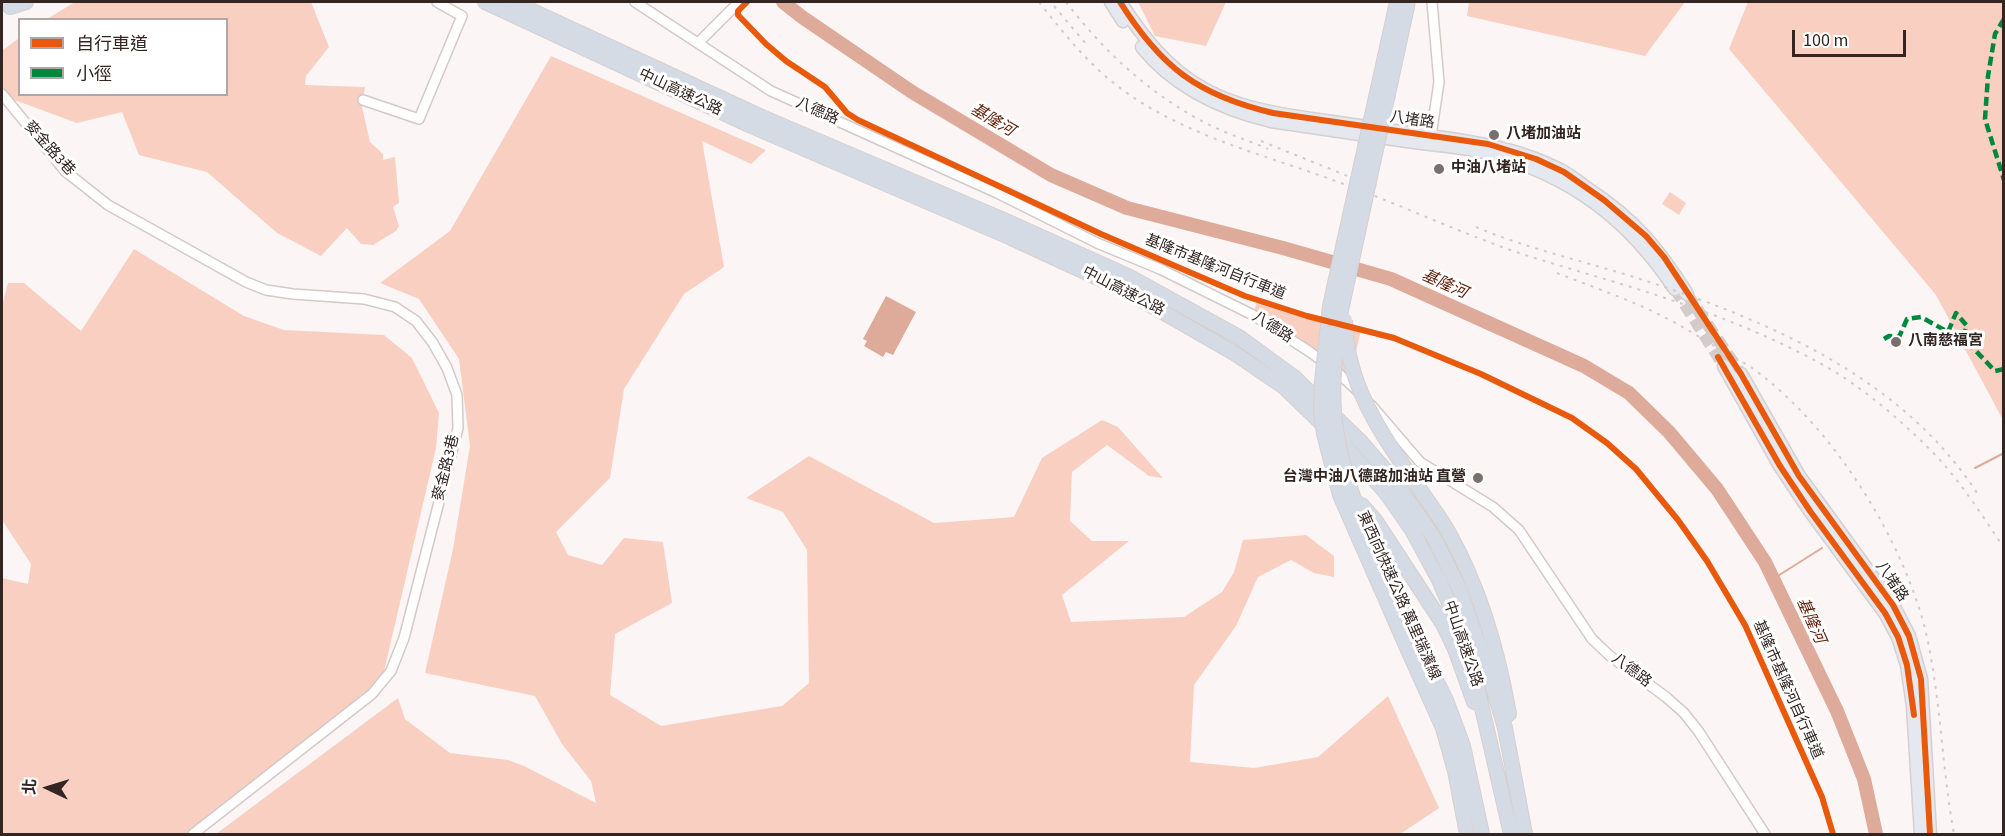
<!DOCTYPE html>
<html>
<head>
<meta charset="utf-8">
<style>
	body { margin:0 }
	#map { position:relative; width:2005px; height:836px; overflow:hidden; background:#fbf6f5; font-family:"Source Sans 3","Noto Sans TC",sans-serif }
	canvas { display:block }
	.frame { position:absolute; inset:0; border:3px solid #332622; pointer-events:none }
	.legend { position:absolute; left:18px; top:18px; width:210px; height:78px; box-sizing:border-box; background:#fff; border:2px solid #ada8a7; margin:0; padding:8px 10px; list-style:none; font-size:18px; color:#332622 }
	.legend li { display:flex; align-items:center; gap:12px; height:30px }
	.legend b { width:30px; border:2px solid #ada8a7 }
	.north { position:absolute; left:18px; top:758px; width:60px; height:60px; -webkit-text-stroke:4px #fff; paint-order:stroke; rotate:274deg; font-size:16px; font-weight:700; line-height:24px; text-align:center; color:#332622 }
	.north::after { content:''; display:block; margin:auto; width:21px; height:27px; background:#332622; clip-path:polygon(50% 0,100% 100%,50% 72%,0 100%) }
	.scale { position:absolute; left:1792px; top:30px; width:114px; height:27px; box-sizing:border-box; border:3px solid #332622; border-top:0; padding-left:8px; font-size:18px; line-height:21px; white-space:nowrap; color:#332622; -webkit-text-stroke:4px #fff; paint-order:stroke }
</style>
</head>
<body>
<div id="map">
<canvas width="2005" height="836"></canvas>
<div class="frame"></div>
<ul class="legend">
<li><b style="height:8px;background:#e8590c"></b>自行車道</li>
<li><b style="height:8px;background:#00873e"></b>小徑</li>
</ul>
<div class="north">北</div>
<div class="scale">100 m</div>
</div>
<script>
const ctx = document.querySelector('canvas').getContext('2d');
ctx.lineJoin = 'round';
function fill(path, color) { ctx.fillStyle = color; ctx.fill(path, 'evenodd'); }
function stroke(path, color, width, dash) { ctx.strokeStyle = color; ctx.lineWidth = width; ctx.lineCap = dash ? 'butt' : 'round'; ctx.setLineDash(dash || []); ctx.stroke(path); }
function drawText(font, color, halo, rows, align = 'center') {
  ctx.font = font + ' "Source Sans 3","Noto Sans TC",sans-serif'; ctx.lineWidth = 6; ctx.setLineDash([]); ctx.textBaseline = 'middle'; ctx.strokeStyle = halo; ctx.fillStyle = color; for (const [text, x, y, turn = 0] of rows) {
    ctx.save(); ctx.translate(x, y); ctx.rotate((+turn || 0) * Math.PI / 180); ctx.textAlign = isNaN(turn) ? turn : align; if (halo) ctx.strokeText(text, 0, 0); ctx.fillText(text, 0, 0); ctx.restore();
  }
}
const green = new Path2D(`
	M75,2H311L329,47L306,76L305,85L365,87L362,107L370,142L383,154V160L395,157L399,203L393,207L399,226L396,231L373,245L361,244L347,228L321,256L277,233L207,172L139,155L122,112L77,123L9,98L2,93V51L19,38L20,94H226V20L47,19Z
	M1138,2H1226L1206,46L1155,36Z
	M1469,2H1685L1645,56L1467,16Z
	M1748,2H2003V420L1936,295L1729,49Z
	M551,56L766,150L751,164L702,141L724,267L684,294L624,389L610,478L556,532L568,555L602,565L624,538L663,542L672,603L615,634L610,695L661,726L782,706L809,683L807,550L783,512L746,498L809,456L934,523L1014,517L1042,458L1102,420L1118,427L1163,478L1149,476L1107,445L1072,472L1070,521L1092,541H1129L1062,595L1071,622L1184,617L1222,592L1234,572L1243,540L1306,535L1334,556V577L1314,573L1291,560L1258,577L1236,626L1194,685L1190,762L1254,768L1318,757L1388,696L1439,808L1400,834H216L398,698L405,719L450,753L508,760L524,766L596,803L591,781L562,744L535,696L425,673L453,549L470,446L459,359L419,299L380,283L450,231Z
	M1670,192L1686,203L1679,215L1662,204Z
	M134,249L244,316L284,330L384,335L412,358L439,413L436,448L382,680L188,834H2V578L28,584L31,564L2,520V306L8,283H24L81,331Z
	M1257,302L1361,330L1355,356L1345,379L1254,311Z`);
const water = new Path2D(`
	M886,296L916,312L893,355L886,352L883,357L864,346L867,341L863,339Z`);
const stream = new Path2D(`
	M1975,468L2004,453
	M1773,579L1822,548`);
const river = new Path2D(`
	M783,2L802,17L912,92L1051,175L1127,208L1283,248L1391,279L1584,366L1629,393L1669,432L1717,489L1765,562L1837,711L1864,779L1876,834`);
const majorTunnel = new Path2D(`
	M1675,289L1724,366
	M1687,294L1741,374`);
const minor = new Path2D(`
	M635,2L771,91L997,193L1097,243L1160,269L1253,315L1310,352L1337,372L1360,393
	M698,43L739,2
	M2,94L65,171L108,205L246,282L266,290L293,294L364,299L395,307L416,321L433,343L447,368L457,395L458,428L404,638L391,671L372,694L193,834
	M363,100L419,119L462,16L437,2
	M1431,136L1439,82L1432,2
	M1371,405L1420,462L1493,507L1519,530L1592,639L1610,656L1666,697L1684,713L1699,732L1765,834`);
const major = new Path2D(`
	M1111,2L1123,21
	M1120,2C1142,36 1167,69 1204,89C1240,109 1279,114 1318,120C1353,125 1387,130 1422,135C1472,142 1516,147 1562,171C1571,176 1580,183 1588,189C1634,219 1658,248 1687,294
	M1142,47C1175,88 1221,109 1271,121C1316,128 1362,134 1407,141C1433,145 1462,146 1488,153C1570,175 1628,218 1675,289
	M1724,366L1780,466L1810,511L1885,613L1898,637L1907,665L1913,706L1921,834
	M1741,374L1799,476L1893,605L1909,636L1921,679L1930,834`);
const highway = new Path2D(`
	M485,2L749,125L1009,237L1126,291L1234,353L1284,387L1342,443L1387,494L1412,530L1439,580L1458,624L1474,673L1511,834
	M513,2L762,117L1004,220L1128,276L1239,337L1295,378L1361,442L1394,480L1434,538L1460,590L1493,687L1505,728L1525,834
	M10,7L26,2
	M1417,485C1428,502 1441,518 1450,535C1481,591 1498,651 1509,714
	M1375,520L1443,624L1455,649L1474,702
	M1419,646L1446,700L1463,746L1482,834
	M1408,650L1443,728L1455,771L1467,834`);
const rail = new Path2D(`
	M1039,2C1059,27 1079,53 1103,74C1166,130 1252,151 1330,179C1392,201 1453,230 1516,252C1568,269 1622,283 1674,301C1722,317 1771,337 1816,361C1860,384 1906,424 1940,460C1964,487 1984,518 2004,548
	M1066,2C1103,50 1145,90 1200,120C1221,132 1245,139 1268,149
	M1054,6L1087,45
	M1261,141L1350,177
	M1476,227C1528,249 1584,261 1637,278C1765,319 1901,376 1977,493
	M1557,273C1593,287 1631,300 1666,318C1686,328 1705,341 1725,352C1734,357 1743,362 1752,368C1832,425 1905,541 1927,637C1941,702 1942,769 1954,834`);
const highwayBridge = new Path2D(`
	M1397,2L1330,306L1322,381L1321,410L1324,434L1340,495L1408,650
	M1408,2L1340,315C1335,353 1330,392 1336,429C1348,506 1387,576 1419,646
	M1345,320C1346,385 1382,435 1417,485
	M1360,503L1375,520`);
const quiet = new Path2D(`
	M2004,19L1995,34L1988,76L1985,119L2004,180
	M1884,339L1889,336L1899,337L1907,319L1921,317L1948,332L1956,313L1967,326L1964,334L1974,349L1995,371L2004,369`);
const cycleway = new Path2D(`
	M747,2L738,11V15L766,44L786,61L825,87L847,113L858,120L1101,234L1245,296L1307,316L1394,338L1481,374L1572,418L1607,443L1636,469L1678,520L1707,561L1745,625L1822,797L1833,834
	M1120,2C1161,67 1197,95 1273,113L1488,144L1536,159L1564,172L1604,200L1646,236L1664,257L1741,374L1799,476L1893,605L1909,636L1921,679L1930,834
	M1718,357L1780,466L1810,511L1885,613L1898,637L1907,665L1914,715`);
const markers = [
	[1494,135,6,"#796f6c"],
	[1439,169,6,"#796f6c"],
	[1896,342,6,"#796f6c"],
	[1478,478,6,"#796f6c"]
];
const streetNames = [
	["中山高速公路",680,93,25],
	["八德路",817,112,24],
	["八堵路",1412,121,8],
	["麥金路3巷",49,149,48],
	["基隆市基隆河自行車道",1215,268,22],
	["中山高速公路",1123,292,27],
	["八德路",1272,328,32],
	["麥金路3巷",447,468,-76],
	["八堵路",1891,582,56],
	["東西向快速公路 萬里瑞濱線",1398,596,66],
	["中山高速公路",1462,644,71],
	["八德路",1631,671,37],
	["基隆市基隆河自行車道",1787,690,66]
];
const poiNames = [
	["八堵加油站",1506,135],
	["中油八堵站",1451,169],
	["八南慈福宮",1908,342],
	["台灣中油八德路加油站 直營",1466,478,"right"]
];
const waterNames = [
	["基隆河",992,121,31],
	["基隆河",1444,285,24],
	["基隆河",1810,621,66]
];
fill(green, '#f9cfc2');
fill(water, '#deaa99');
stroke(stream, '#deaa99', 2);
stroke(river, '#deaa99', 14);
stroke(majorTunnel, '#d3cccb', 12, [12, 6]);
stroke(minor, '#d3cac7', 12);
stroke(major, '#d5d0cf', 15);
stroke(highway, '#d5d0cf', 16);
stroke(minor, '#fefefe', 9);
stroke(major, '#e5e8ee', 12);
stroke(highway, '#d5dbe5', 14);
stroke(rail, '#cecccc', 2, [3, 6]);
stroke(highwayBridge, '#d5d0cf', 16, []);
stroke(highwayBridge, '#d5dbe5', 14);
stroke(quiet, '#00873e', 4.5, [9, 4.5]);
stroke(cycleway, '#e8590c', 6);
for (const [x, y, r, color] of markers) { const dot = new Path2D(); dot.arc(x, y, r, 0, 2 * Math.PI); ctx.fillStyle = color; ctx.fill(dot); stroke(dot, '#fff', 2); }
drawText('15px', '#332622', '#fff', streetNames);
drawText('bold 15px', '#332622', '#fff', poiNames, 'left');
drawText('italic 16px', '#601f07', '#fff', waterNames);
</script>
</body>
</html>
